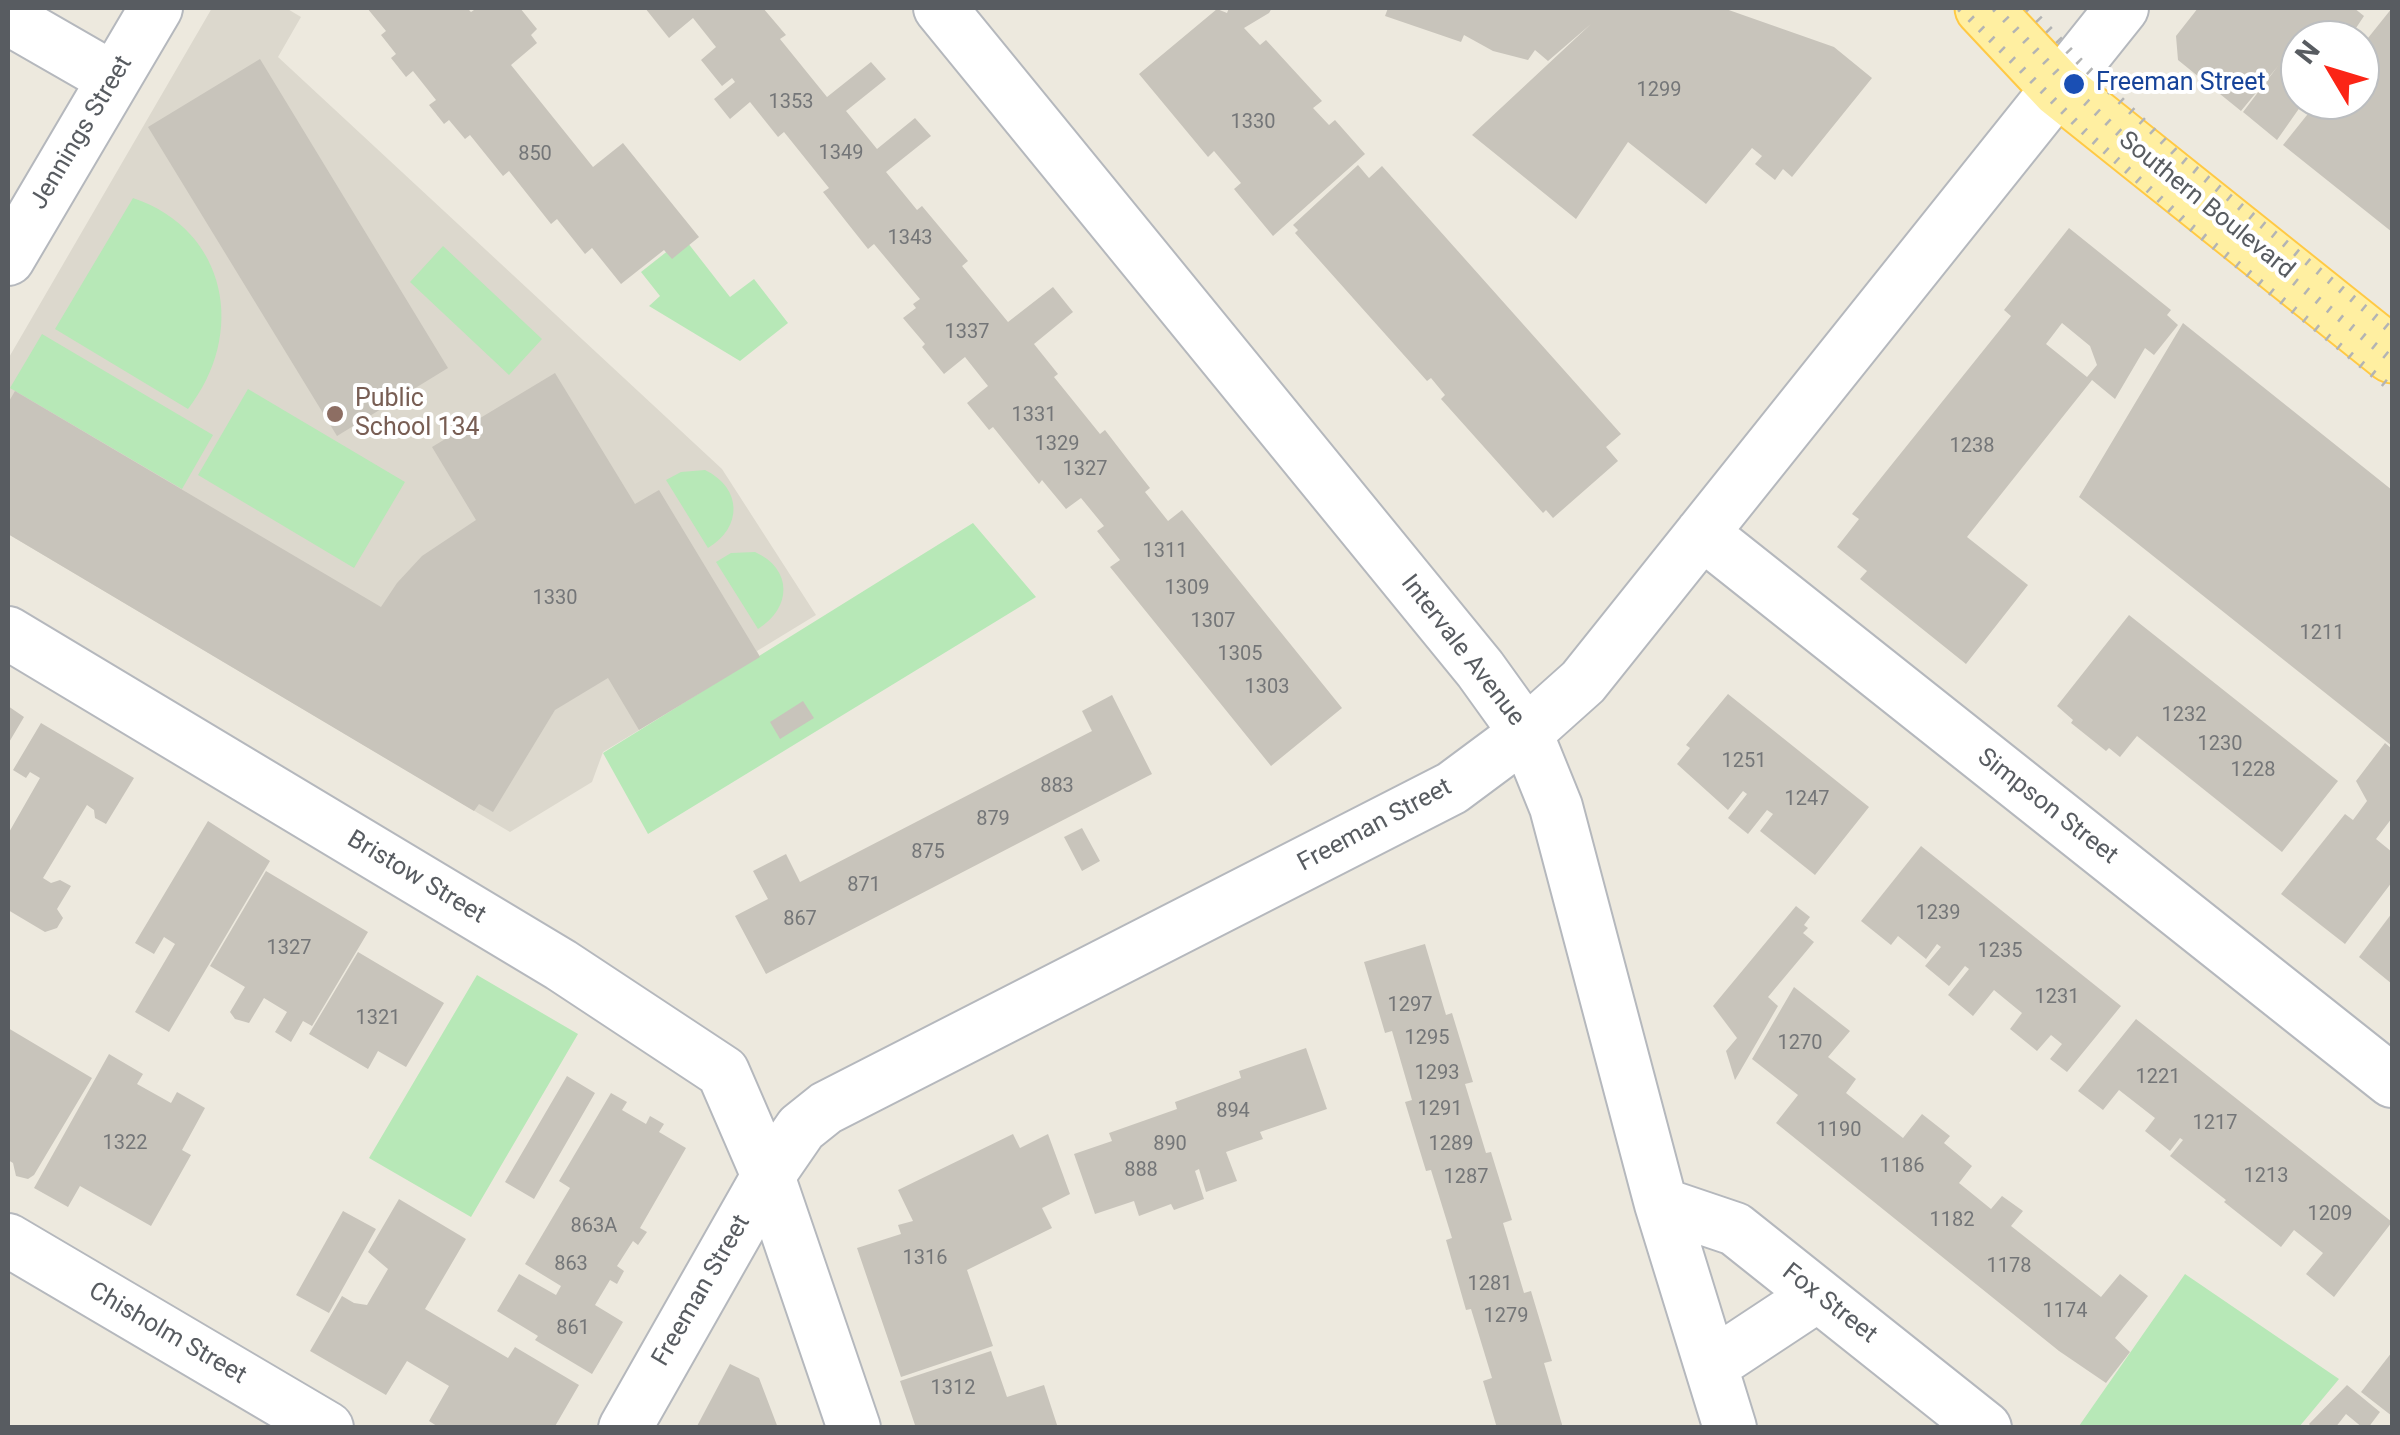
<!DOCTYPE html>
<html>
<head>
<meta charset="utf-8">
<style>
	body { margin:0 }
	#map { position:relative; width:2400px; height:1435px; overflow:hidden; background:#ede9de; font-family:Roboto,sans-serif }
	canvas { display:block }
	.frame { position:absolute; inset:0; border:10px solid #585c61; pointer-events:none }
	.north { position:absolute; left:2280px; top:20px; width:100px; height:100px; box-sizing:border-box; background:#fff; border:2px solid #bcbec0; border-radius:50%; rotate:308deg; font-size:28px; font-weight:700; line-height:40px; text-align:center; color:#585c61 }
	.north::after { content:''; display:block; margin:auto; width:35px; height:45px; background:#fb2516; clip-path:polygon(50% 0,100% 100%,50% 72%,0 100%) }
</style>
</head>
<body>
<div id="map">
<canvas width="2400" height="1435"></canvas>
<div class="frame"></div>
<div class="north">N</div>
</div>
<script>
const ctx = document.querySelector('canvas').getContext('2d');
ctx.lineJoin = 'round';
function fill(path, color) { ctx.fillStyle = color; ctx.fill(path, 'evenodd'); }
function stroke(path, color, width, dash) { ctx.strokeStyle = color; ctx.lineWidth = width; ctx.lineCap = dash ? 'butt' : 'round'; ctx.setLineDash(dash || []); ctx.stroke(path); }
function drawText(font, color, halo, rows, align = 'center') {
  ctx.font = font + ' Roboto,sans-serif'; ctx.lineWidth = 8; ctx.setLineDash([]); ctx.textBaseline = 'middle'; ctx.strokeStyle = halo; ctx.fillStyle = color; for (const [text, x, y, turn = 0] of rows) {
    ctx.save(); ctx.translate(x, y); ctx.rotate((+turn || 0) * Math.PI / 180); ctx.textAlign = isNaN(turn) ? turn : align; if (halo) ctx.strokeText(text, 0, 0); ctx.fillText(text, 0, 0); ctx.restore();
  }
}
const education = new Path2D(`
	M212,8H286L301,17L278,57L722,469L816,615L757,651L760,657L603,752L592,782L510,832L8,534V359Z`);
const green = new Path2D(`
	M133,198C228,230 247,334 188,409L55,329Z
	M684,238L730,297L754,279L788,323L740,361L649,306L660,296L641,272Z
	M443,246L542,339L509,375L410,282Z
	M42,334L213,435L182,489L10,388Z
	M248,389L405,482L354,568L198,475Z
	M705,470C742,488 743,527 708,548L666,480L681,472Z
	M973,523L1036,597L648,834L603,753Z
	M755,552C793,569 792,608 758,629L716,562L731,553Z
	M477,975L578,1034L471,1217L369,1158Z
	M2185,1274L2339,1379L2299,1427L2079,1426Z`);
const building = new Path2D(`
	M367,8H467L471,12L477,8H520L537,29L531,35L537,43L511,65L593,167L623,143L699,237L672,259L664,250L621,284L592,248L585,254L557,219L551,224L509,171L503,176L470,135L465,139L449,120L444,124L429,105L436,100L413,71L406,77L391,58L396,54L381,35L386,31Z
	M645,8H763L786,35L780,39L827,97L871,62L886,79L846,111L877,149L915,118L931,136L886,172L917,210L922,206L968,261L962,266L1008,322L1053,287L1073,312L1034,344L1058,374L1054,377L1100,434L1105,430L1128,460L1150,488L1145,492L1168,521L1182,510L1342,708L1271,766L1110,567L1120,560L1097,531L1104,526L1081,498L1066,509L1042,480L1039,484L993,427L989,430L967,403L988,386L965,357L944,374L922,347L925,344L903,318L916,308L913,304L920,299L874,244L868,249L845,220L823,192L829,188L784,132L778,137L750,102L730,119L714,99L735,82L732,78L722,86L701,60L716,47L693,18L669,38Z
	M1229,8H1272L1269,13L1244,28L1260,45L1266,40L1322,101L1313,108L1329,125L1335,120L1365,154L1273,236L1234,189L1241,183L1214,151L1208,157L1139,74L1217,9L1227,13Z
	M1388,8H1723L1834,47L1872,78L1792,177L1783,169L1775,180L1755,164L1762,156L1752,148L1706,204L1628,142L1576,219L1472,135L1591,24L1548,61L1535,50L1528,60L1493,51L1464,35L1461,42L1385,16Z
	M2198,8H2354L2364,16L2348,40H2300V100H2305L2277,140L2243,112L2278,66L2241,111L2178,60L2176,36Z
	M2392,8V232L2283,145L2319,100H2360V48Z
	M260,59L448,368L337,436L148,127Z
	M1358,165L1369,178L1382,166L1621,434L1606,447L1618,461L1553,518L1546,510L1543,513L1441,399L1445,395L1431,378L1427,381L1295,233L1298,230L1293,225Z
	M2069,228L2171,310L2167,315L2178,325L2154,355L2145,348L2115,399L2092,380L1967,537L2028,585L1966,664L1860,579L1867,571L1837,547L1859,519L1852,514L2011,316L2004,310ZM2062,323L2090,346L2097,365L2087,377L2046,344Z
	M2183,323L2392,490V746L2079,497Z
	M555,373L635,504L659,490L760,657L639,730L608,678L555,710L493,812L479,804L474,811L8,534V403L15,391L381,607L397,583L422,556L476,520L432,447Z
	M2129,615L2338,781L2282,852L2137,736L2120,757L2109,748L2106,751L2071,723L2073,720L2057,706Z
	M1728,694L1869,807L1815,875L1760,831L1773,814L1767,810L1748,834L1728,818L1747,794L1743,791L1728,810L1677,764L1690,748L1686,745Z
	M1112,695L1152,774L766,974L735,916L768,899L753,871L786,854L800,882L1092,731L1082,711Z
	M803,701L814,718L780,739L770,722Z
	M8,706L24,717L8,744Z
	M41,723L134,778L106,824L95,818L94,810L87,805L43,878L51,883L60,880L71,886L57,909L63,918L57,928L45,932L8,910V834L40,778L30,772L26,778L13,770Z
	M2385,743L2392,749V818L2376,839L2392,852V882L2345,944L2281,894L2345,814L2353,820L2367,801L2356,781Z
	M208,821L270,861L169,1032L135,1012L175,944L164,937L154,954L135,943Z
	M1082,828L1100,861L1082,871L1064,837Z
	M1921,846L2121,1006L2067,1072L2050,1059L2062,1044L2051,1035L2037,1051L2010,1029L2022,1013L1994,990L1973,1016L1948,995L1969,969L1965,966L1949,986L1925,966L1941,947L1937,944L1926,959L1898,936L1891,945L1861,921Z
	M266,871L368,932L312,1026L303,1021L291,1042L275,1032L287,1012L264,998L249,1023L235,1019L230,1012L245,987L210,966Z
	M1796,906L1810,917L1804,925L1808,928L1803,933L1814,942L1768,997L1778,1006L1735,1080L1726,1051L1737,1038L1713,1006Z
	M2392,913V984L2359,957Z
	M1425,944L1446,1015L1452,1013L1473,1082L1465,1084L1486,1153L1491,1152L1512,1220L1503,1223L1524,1293L1531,1291L1552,1361L1544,1363L1563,1428H1497L1483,1381L1492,1378L1471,1309L1466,1310L1446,1240L1452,1238L1431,1170L1426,1171L1405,1102L1412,1100L1392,1031L1385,1033L1364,962Z
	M358,952L444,1003L406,1067L378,1051L368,1069L309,1034Z
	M1794,987L1850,1031L1828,1057L1856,1079L1846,1093L1903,1138L1922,1114L1950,1136L1944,1143L1972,1166L1959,1183L1991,1209L2002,1196L2023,1211L2011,1226L2101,1297L2120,1274L2148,1296L2115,1338L2130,1352L2106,1383L2059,1351L1776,1123L1798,1095L1752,1059Z
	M2136,1019L2392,1222L2334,1297L2306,1274L2323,1253L2294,1230L2281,1247L2224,1202L2226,1200L2170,1156L2183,1140L2180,1138L2170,1151L2145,1131L2155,1118L2119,1090L2103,1110L2078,1091Z
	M8,1028L92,1078L34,1175L28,1179L16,1176L13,1163L8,1160Z
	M1306,1048L1327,1109L1260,1132L1263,1139L1226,1152L1237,1181L1206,1192L1199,1169L1195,1171L1204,1199L1174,1210L1171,1204L1139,1216L1134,1201L1095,1214L1074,1154L1112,1141L1109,1133L1177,1109L1175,1102L1241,1078L1239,1071Z
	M109,1054L143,1074L137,1084L171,1103L177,1092L205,1108L182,1150L191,1155L151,1226L80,1186L68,1207L34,1188Z
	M567,1076L595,1093L534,1199L505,1182Z
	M611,1093L627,1102L622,1110L646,1124L650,1116L664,1124L659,1132L686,1148L640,1228L647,1232L638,1245L633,1241L617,1266L624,1271L617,1284L610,1280L595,1305L623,1322L592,1374L535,1340L538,1336L497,1311L519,1274L556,1295L561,1286L525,1264L570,1188L559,1181Z
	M1013,1134L1020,1148L1048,1134L1070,1194L1042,1208L1052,1228L967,1270L993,1346L901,1377L857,1248L901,1234L898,1225L913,1221L898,1190Z
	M399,1199L466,1239L425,1309L508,1358L515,1347L579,1385L554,1428H440L429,1421L449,1386L407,1361L386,1395L310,1351L342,1296L354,1303L367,1305L388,1269L368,1252Z
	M343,1211L376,1229L329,1313L296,1295Z
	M991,1351L1007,1397L1044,1385L1058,1428H916L900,1381Z
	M2392,1352V1416L2361,1392Z
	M730,1364L759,1378L778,1428H696Z
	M2347,1385L2380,1412L2368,1428H2363L2346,1414L2335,1428H2313L2309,1424Z`);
const minor = new Path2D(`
	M940,8L1480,669L1526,733L1556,807L1661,1204L1730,1428
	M8,18L114,79
	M8,259L156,8
	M1702,533L2392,1081
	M8,633L561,965L723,1072L768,1176L854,1428
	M1661,1204L1735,1229L1985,1428
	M8,1240L327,1428
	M1712,1365L1818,1295
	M625,1428L768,1176L801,1128L826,1108L1452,788L1526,733L1583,682L2122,8`);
const major = new Path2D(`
	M1983,8L2059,89L2392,355`);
const rail = new Path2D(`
	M1960,8L2085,132L2191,227L2392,389
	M1995,8L2072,89L2179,188L2392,360
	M2028,8L2079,61L2181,158L2392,331`);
const markers = [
	[2074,84,12,"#1a4fb4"],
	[335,414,10,"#8d6e63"]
];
const numberNames = [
	["1299",1659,91],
	["1353",791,103],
	["1330",1253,123],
	["1349",841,154],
	["850",535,155],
	["1343",910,239],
	["1337",967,333],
	["1331",1034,416],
	["1329",1057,445],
	["1238",1972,447],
	["1327",1085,470],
	["1311",1165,552],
	["1309",1187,589],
	["1330",555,599],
	["1307",1213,622],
	["1211",2322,634],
	["1305",1240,655],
	["1303",1267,688],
	["1232",2184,716],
	["1230",2220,745],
	["1251",1744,762],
	["1228",2253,771],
	["883",1057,787],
	["1247",1807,800],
	["879",993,820],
	["875",928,853],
	["871",864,886],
	["1239",1938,914],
	["867",800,920],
	["1327",289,949],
	["1235",2000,952],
	["1231",2057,998],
	["1297",1410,1006],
	["1321",378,1019],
	["1295",1427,1039],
	["1270",1800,1044],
	["1293",1437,1074],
	["1221",2158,1078],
	["1291",1440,1110],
	["894",1233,1112],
	["1217",2215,1124],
	["1190",1839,1131],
	["1322",125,1144],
	["890",1170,1145],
	["1289",1451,1145],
	["1186",1902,1167],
	["888",1141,1171],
	["1213",2266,1177],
	["1287",1466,1178],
	["1209",2330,1215],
	["1182",1952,1221],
	["863A",594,1227],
	["1316",925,1259],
	["863",571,1265],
	["1178",2009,1267],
	["1281",1490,1285],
	["1174",2065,1312],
	["1279",1506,1317],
	["861",573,1329],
	["1312",953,1389]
];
const transitNames = [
	["Freeman Street",2096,84]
];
const streetNames = [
	["Jennings Street",82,133,-59],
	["Southern Boulevard",2206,206,39],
	["Intervale Avenue",1462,651,52],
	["Simpson Street",2047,807,38],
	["Freeman Street",1375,826,-28],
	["Bristow Street",416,878,31],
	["Freeman Street",702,1291,-60],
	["Fox Street",1829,1304,38],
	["Chisholm Street",167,1334,30]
];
const educationNames = [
	["Public",355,400],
	["School 134",355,429]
];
fill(education, '#dcd8cd');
fill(green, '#b7e8b7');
fill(building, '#c8c4bb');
stroke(minor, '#b5b8bd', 56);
stroke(major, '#ffc945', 59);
stroke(minor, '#fff', 52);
stroke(major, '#ffefa1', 55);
stroke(rail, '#b3b4b4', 8, [2.5, 12]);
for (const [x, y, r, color] of markers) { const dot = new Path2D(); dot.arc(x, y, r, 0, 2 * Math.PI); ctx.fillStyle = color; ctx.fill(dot); stroke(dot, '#fff', 4); }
drawText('20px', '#747678', null, numberNames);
drawText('25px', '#164399', '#fff', transitNames, 'left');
drawText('25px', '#585c61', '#fff', streetNames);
drawText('25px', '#785e54', '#fff', educationNames, 'left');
</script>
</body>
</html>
